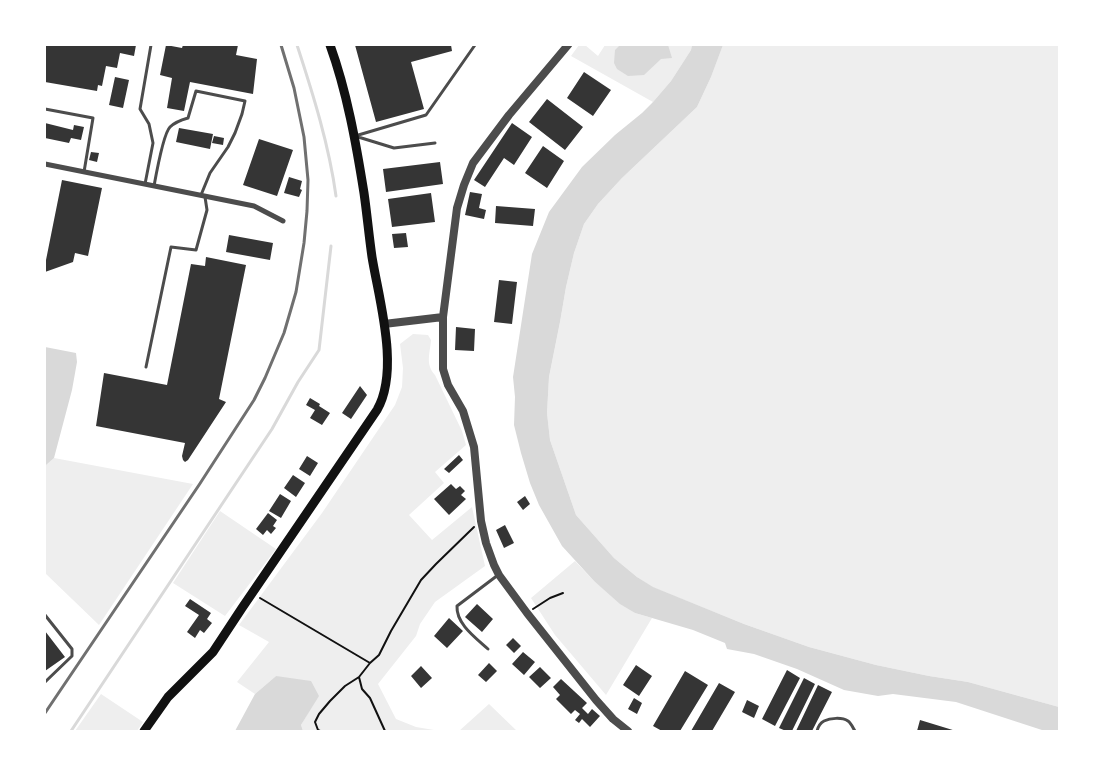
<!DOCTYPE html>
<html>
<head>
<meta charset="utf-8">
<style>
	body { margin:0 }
	#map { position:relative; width:1104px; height:776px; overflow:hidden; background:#fff; font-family:"Exo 2",sans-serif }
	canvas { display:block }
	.frame { position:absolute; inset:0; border:46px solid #fff; pointer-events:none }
</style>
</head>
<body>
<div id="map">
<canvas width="1104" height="776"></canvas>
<div class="frame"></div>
</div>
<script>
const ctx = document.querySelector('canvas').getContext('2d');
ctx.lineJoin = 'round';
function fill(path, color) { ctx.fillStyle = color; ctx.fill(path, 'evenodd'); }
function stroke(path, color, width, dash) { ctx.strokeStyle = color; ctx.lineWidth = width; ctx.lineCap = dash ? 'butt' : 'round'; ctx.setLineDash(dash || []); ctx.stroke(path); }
const green = new Path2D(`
	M579,45H585L598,56L605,45H692L691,50L671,81L653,102L571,56Z
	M723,45H1059V707L968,682L929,676L876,665L809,647L744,624L652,587L637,577L614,558L576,515L550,440L547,413L549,377L560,322L566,287L574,253L584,224L598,204L622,178L697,107L711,77Z
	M413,334L428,335L431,340C430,354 425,364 435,375L462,431L466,445L435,472L444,483L409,515L432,540L472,507L485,566L435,602L420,624L416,636L378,684L396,719L416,727L440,731H303L301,725L318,696L276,676L255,694L237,682L269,642L239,625L322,513L395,405L402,387L403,368L400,344Z
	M54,458L193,484L99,625L45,573V466Z
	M220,511L276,549L225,616L173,583Z
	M575,561L594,581L635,613L652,618L606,695L555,635L531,598Z
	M101,694L143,722L137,731H75Z
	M489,704L517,731H459Z`);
const water = new Path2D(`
	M620,45H668L672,58L661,59L644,75L628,76L617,69L614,63L615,50Z
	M692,45H723L711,77L697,107L622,178L598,204L584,224L574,253L566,287L560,322L549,377L547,413L550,440L576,515L614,558L637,577L653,587L744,624L809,647L876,665L929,676L968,682L1059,707V731H1045L956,702L893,694L878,696L844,690L797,669L754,654L727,649L725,643L693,630L635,613L620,604L594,581L562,546L539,505L530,483L521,453L514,425L515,397L513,377L532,254L549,212L582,167L615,135L642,113L653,102L671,81L691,50Z
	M45,347L76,353L77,362L72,390L54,458L45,466Z
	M276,676L311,681L319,696L301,725L303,731H235L255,694Z`);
const stream = new Path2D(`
	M297,45C313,94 329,145 336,196
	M71,731L272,429L298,382L319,350L331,246`);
const building = new Path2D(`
	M45,45H136L134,56L120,53L117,68L106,66L102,86L98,85L97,91L45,82Z
	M166,45L182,48L183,45H238L236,55L257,59L253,94L190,82L184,111L167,108L172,78L160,75Z
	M355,45H451L452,51L411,62L424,109L376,122Z
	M584,72L611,90L593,116L567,98Z
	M115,77L129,80L123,108L109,105Z
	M547,99L583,127L565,150L529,122Z
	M45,123L73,130L74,125L84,127L81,140L71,138L69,143L45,138Z
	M512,123L532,137L514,165L504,158L485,187L474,180Z
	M179,128L213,134L210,149L176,142Z
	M214,136L224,138L223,145L212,143Z
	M259,139L293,150L277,196L243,185Z
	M543,146L564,161L547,188L525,173Z
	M91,152L99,153L97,162L89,160Z
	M440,162L443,184L386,192L383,169Z
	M289,177L302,181L300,189L302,190L299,197L284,193Z
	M62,180L102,188L88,256L75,253L73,262L45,272V265Z
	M470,192L482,194L479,208L486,210L484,219L465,215Z
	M431,193L435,222L392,227L388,199Z
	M496,206L535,209L533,226L495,223Z
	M406,233L408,247L394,248L392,234Z
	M229,235L273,243L270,260L226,252Z
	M206,257L246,265L219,399L226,402L188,460L185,462L183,460L182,456L185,443L96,426L104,373L167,385L191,264L205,266Z
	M499,280L517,282L512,324L494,322Z
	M456,327L475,329L474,351L455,350Z
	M360,386L367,395L351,419L342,413Z
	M310,398L320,404L319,406L330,413L322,425L310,418L315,410L306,405Z
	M459,455L463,460L449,473L444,469Z
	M307,456L318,463L310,476L299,469Z
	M293,475L305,483L296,497L284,488Z
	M451,484L456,489L460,486L465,491L461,495L466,499L449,515L434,499Z
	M280,494L291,501L281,518L269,511Z
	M525,496L530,504L523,510L517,502Z
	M268,513L277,520L273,526L276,528L271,534L267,530L263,535L256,529Z
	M505,525L514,543L504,548L496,530Z
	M190,599L211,613L207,619L212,623L204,633L200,630L195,638L187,632L199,615L185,606Z
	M477,604L493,619L482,632L465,617Z
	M449,618L463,631L447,648L434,636Z
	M45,631L65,657L45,671Z
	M513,638L521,646L514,653L506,645Z
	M523,652L535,662L524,675L512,664Z
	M489,663L497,671L486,682L478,675Z
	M636,665L652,676L639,696L623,685Z
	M421,666L432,678L421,688L411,676Z
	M540,667L551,678L540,688L529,677Z
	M787,670L800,678L775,726L762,719Z
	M685,671L708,685L680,731H662L653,726Z
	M804,678L815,684L792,731H786L779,728Z
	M561,679L587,703L582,708L588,714L592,709L600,716L590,727L582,719L579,723L575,720L580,714L575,710L571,714L556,699L560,695L553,687Z
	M719,683L735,692L712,731H691Z
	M818,685L832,692L812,731H796Z
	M634,698L642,703L637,714L628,709Z
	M747,700L759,706L754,718L742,712Z
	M920,720L956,731H917Z`);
const path = new Path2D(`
	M260,598L370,663
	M533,609L550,598L563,593
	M359,677L362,689L370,698L385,731
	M320,731L318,730L315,722L319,714L330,701L345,686L359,677L370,663L379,655L391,631L421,580L436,564L474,527`);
const service = new Path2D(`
	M45,109L93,118L84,172
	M355,136L426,115L475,45
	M355,136L394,148L435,143
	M145,184L153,143L149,124L140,109L151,45
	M154,186C156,175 164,133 170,127C175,122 181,120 188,118L196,91L245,101L242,114L235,133L228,147L210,173L201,195
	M146,367L171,247L196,250L207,210L205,197
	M45,615L72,649V656L45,682
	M488,649C476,638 456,624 457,606L498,575
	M817,731C818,727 820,723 824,721C830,718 842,717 848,721C851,723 853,728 855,731`);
const minor = new Path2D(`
	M45,164L254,206L283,221`);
const tertiary = new Path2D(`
	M568,45L509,115L473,163L464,185L457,208L443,317V369L448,385L463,411L474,447L481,521L486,543L494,565L499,575L527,613L596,700L613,719L628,731
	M384,324L443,317`);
const secondary = new Path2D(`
	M144,731L168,697L213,652L242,608L377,410C400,370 379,300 372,257C369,236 367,214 364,193C356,143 347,92 330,45`);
const rail = new Path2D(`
	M45,713L199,485L254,400L265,378L284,333L296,292L304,243L307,211L308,180L304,137L294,88L281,45`);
fill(green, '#eee');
fill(water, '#d9d9d9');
stroke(stream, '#d9d9d9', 3);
fill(building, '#353535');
stroke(path, '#111', 2);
stroke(service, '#4c4c4c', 3);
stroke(minor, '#4c4c4c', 5);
stroke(tertiary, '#4c4c4c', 8);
stroke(secondary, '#111', 9);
stroke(rail, '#707070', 3);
</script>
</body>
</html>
